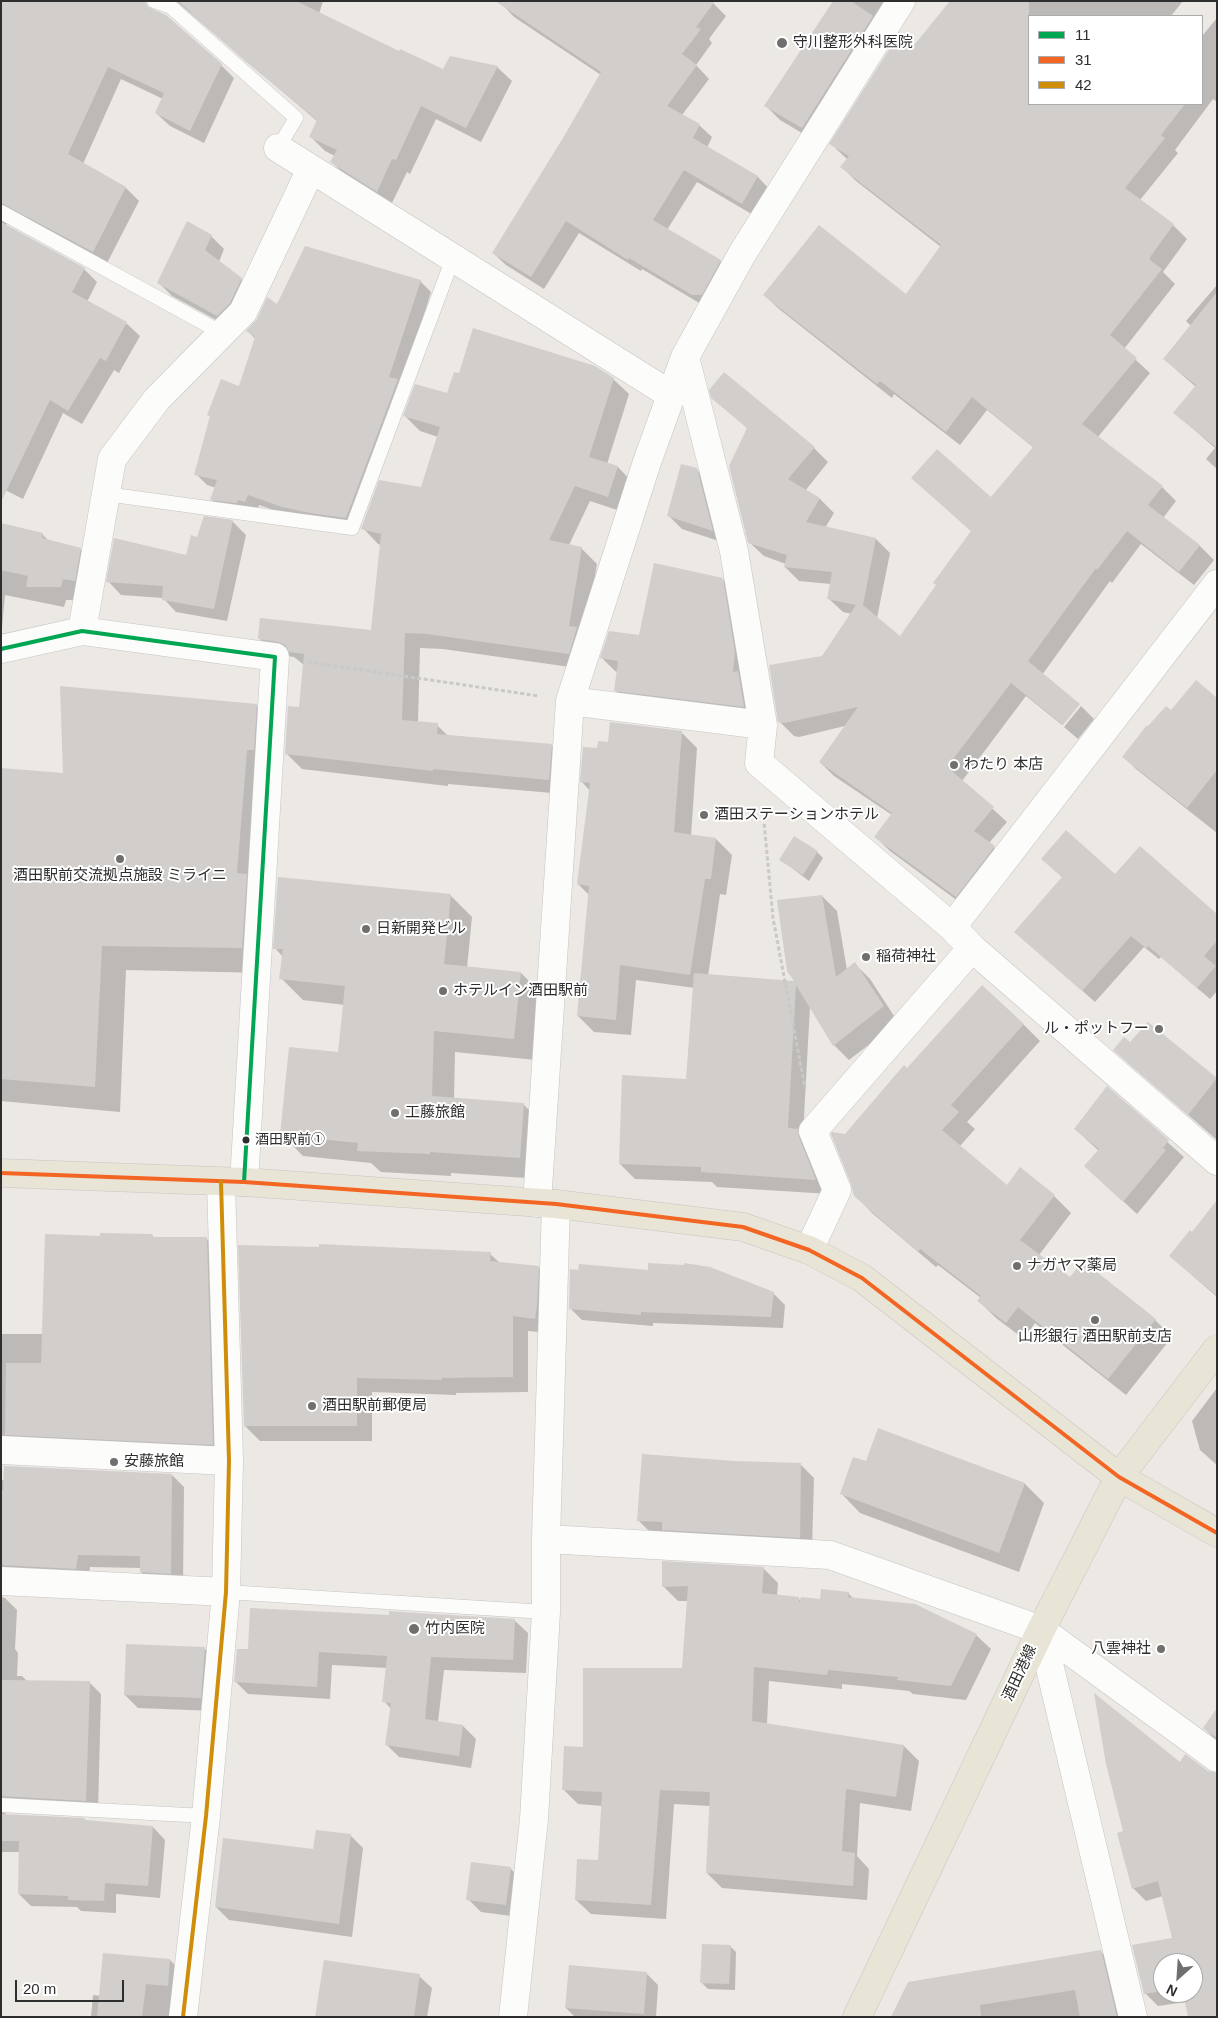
<!DOCTYPE html>
<html>
<head>
<meta charset="utf-8">
<style>
	body { margin:0 }
	#map { position:relative; width:1218px; height:2018px; overflow:hidden; background:#ece8e4; font-family:Arial,sans-serif }
	canvas { display:block }
	.frame { position:absolute; inset:0; border:2px solid #2e2e2e; pointer-events:none }
	.legend { position:absolute; left:1028px; top:15px; width:175px; height:90px; box-sizing:border-box; background:#fff; border:1px solid #ababab; margin:0; padding:6px 9px; list-style:none; font-size:15px; color:#2e2e2e }
	.legend li { display:flex; align-items:center; gap:10px; height:25px }
	.legend b { width:25px; border:1px solid #ababab }
	.north { position:absolute; left:1153px; top:1953px; width:50px; height:50px; box-sizing:border-box; background:#fff; border:1px solid #ababab; border-radius:50%; rotate:206deg; font-size:14px; font-weight:700; line-height:20px; text-align:center; color:#2e2e2e }
	.north::after { content:''; display:block; margin:auto; width:18px; height:22px; background:#706f6e; clip-path:polygon(50% 0,100% 100%,50% 72%,0 100%) }
	.scale { position:absolute; left:15px; top:1980px; width:109px; height:22px; box-sizing:border-box; border:2px solid #2e2e2e; border-top:0; padding-left:6px; font-size:15px; line-height:18px; white-space:nowrap; color:#2e2e2e; -webkit-text-stroke:4px #fff; paint-order:stroke }
</style>
</head>
<body>
<div id="map">
<canvas width="1218" height="2018"></canvas>
<div class="frame"></div>
<ul class="legend">
<li><b style="height:6px;background:#00a651"></b>11</li>
<li><b style="height:6px;background:#f26522"></b>31</li>
<li><b style="height:6px;background:#cf8e09"></b>42</li>
</ul>
<div class="north">N</div>
<div class="scale">20 m</div>
</div>
<script>
const ctx = document.querySelector('canvas').getContext('2d');
ctx.lineJoin = 'round';
function fill(path, color) { ctx.fillStyle = color; ctx.fill(path, 'evenodd'); }
function stroke(path, color, width, dash) { ctx.strokeStyle = color; ctx.lineWidth = width; ctx.lineCap = dash ? 'butt' : 'round'; ctx.setLineDash(dash || []); ctx.stroke(path); }
function drawText(font, color, halo, rows, align = 'center') {
  ctx.font = font + ' Arial,"Noto Sans JP",sans-serif'; ctx.lineWidth = 4; ctx.setLineDash([]); ctx.textBaseline = 'middle'; ctx.strokeStyle = halo; ctx.fillStyle = color; for (const [text, x, y, turn = 0] of rows) {
    ctx.save(); ctx.translate(x, y); ctx.rotate((+turn || 0) * Math.PI / 180); ctx.textAlign = isNaN(turn) ? turn : align; if (halo) ctx.strokeText(text, 0, 0); ctx.fillText(text, 0, 0); ctx.restore();
  }
}
const shadow = new Path2D(`
	M1,1L221,65L234,78L204,143L170,126L156,113L163,99L121,79L83,164L126,188L139,201L106,265L7,221L6,226L84,269L97,282L87,302L126,323L140,336L119,373L114,370L82,424L63,413L23,499L1,488Z
	M176,1H323L319,14L400,53L444,71L497,67L512,81L481,142L436,119L410,174L407,172L391,205L346,176L332,162L335,156L325,151L310,136L317,121Z
	M711,1L726,16L709,39L712,43L696,65L709,79L682,115L699,125L712,137L707,148L758,177L770,190L755,216L697,182L667,230L720,261L733,274L706,307L642,269L641,271L579,233L544,289L506,265L493,253L564,139L601,75L514,17L502,4Z
	M834,1H908L817,142L780,120L766,106Z
	M956,1H1183L1171,16H1029V104H1202V36L1217,18V102L1213,99L1175,150L1178,153L1140,200L1173,225L1187,239L1163,272L1175,284L1124,349L1150,373L1098,437L1162,487L1176,501L1163,518L1200,546L1214,560L1194,585L1141,544L1112,583L1110,581L1042,675L1078,705L1062,725L1026,696L962,781L1007,822L989,843L1008,861L970,910L890,851L876,837L892,815L834,776L820,762L845,726L799,737L794,736L780,722L852,614L843,612L828,598L831,584L799,581L785,567L786,564L764,556L749,542L748,429L713,397L814,448L828,462L805,491L820,499L834,513L825,528L876,539L890,553L877,618L900,637L938,586L972,532L913,478L991,498L1034,448L987,410L960,445L894,394L892,398L779,309L764,295L907,296L941,247L856,181L842,167L848,160L832,145Z
	M211,236L224,249L219,262L241,279L254,292L231,328L172,296L158,282Z
	M420,281L431,292L357,529L294,517L259,505L257,513L223,510L211,499L216,488L207,485L196,474L211,417L209,415L240,388L256,340L248,331L277,306Z
	M1217,285V469L1206,459L1215,448L1175,413L1196,387L1164,359L1191,326L1186,321Z
	M613,379L629,394L607,464L618,467L633,483L623,512L590,501L569,545L581,548L597,564L585,637L584,669L443,649L420,648L418,722L437,725L448,736L551,745L566,761L564,794L448,784V786L302,769L286,753L300,709L304,665L294,657L275,654L260,639L372,632L381,545L378,544L363,528L422,488L438,437L420,431L405,416L448,395Z
	M696,469L710,483L725,543L682,529L669,516Z
	M205,518L233,522L246,535L227,621L176,612L163,598L121,595L108,581L187,557L198,538Z
	M1,525L42,534L50,542L80,549L93,562L74,600H66L64,607L5,595L1,639Z
	M722,579L735,592L757,719L629,703L615,690L618,672L615,671L602,658L640,636Z
	M1217,699V833L1136,769L1124,757L1171,711Z
	M256,705L281,730L267,973L126,970L120,1112L1,1101V769L65,774Z
	M1081,706L1094,719L1078,739L1064,727Z
	M681,732L697,748L691,836L716,839L732,855L726,895L720,894L708,976L796,983L822,896L837,911L847,970L855,964L870,979L898,1022L849,1060L834,1045L810,1006L803,1136L830,1194L717,1187L712,1182L635,1179L620,1164L688,1080L695,988L636,980L631,1035L594,1032L578,1016L590,896L578,884L590,791L582,782L598,750L609,743Z
	M817,852L823,858L809,881L780,859Z
	M1043,859L1115,876L1217,916V991L1210,999L1161,957L1159,959L1144,947L1095,1002L1016,932L1063,878Z
	M450,895L472,917L467,968L521,973L543,995L536,1060L455,1052L454,1099L523,1104L545,1126L542,1179L451,1173V1176L381,1172L371,1163L303,1156L281,1134L339,1054L345,1005L303,1000L281,978L283,957L275,948Z
	M1023,1024L1040,1041L967,1122L975,1129L960,1146L1007,1187L1054,1196L1071,1213L1039,1255L1070,1278L1083,1262L1155,1320L1172,1337L1126,1395L1035,1323L1024,1339L996,1318L979,1301L981,1298L938,1265L936,1267L872,1213L855,1195L845,1135L908,1069Z
	M1148,1024L1217,1080V1140L1127,1062L1130,1044Z
	M1107,1088L1184,1157L1137,1214L1099,1179V1151L1075,1129Z
	M1217,1202V1297L1170,1256L1192,1234Z
	M152,1235L154,1238H206L220,1252L226,1457L19,1447L8,1436H1V1334H43L101,1238Z
	M490,1254L500,1263L538,1267L553,1282L550,1333L528,1331V1392L456,1393V1395L372,1392V1441H260L245,1426Z
	M685,1266L773,1293L785,1305L783,1328L653,1323V1326L582,1320L570,1308L649,1272Z
	M1217,1388V1465L1200,1450L1192,1421Z
	M879,1430L1025,1484L1044,1503L1019,1572L860,1513L841,1493L866,1463Z
	M734,1463L800,1464L814,1478L812,1550L651,1533L638,1520Z
	M172,1475L184,1487L183,1585L153,1584L141,1572V1568L90,1567L88,1581L1,1583V1480Z
	M763,1568L778,1583L777,1596L798,1598L801,1601L821,1600L848,1593L854,1599L976,1635L991,1649L966,1700L913,1694L909,1691L842,1684V1689L769,1681L767,1724L904,1746L919,1761L911,1811L860,1803L857,1856L869,1869L867,1900L722,1888L707,1873L710,1806L674,1804L666,1919L591,1914L576,1900L600,1861L603,1806L578,1804L564,1790L584,1749L683,1670L688,1601H678L663,1586Z
	M1,1597L5,1598L17,1610L15,1649L18,1653L17,1676H22L28,1682H89L101,1694L98,1812H6L5,1815L85,1820L86,1821L153,1827L165,1840L160,1898L116,1894V1913L81,1911L77,1907L31,1906L19,1894L20,1852H1Z
	M390,1616L514,1620L528,1633L526,1673L444,1670L438,1722L463,1726L476,1739L471,1768L399,1757L386,1744L391,1709L384,1701L387,1668L332,1665L330,1699L248,1694L235,1681L249,1650Z
	M205,1649L218,1662L214,1711L138,1708L125,1695Z
	M1217,1710V1741L1204,1728Z
	M1181,1763L1207,1772L1217,2017L1186,2002L1158,2006L1145,1993L1174,1939L1163,1896L1146,1901L1133,1888L1125,1832ZM1163,1963H1193V1993H1163Z
	M350,1835L363,1848L352,1937L229,1920L216,1907L315,1851Z
	M510,1868L523,1881L519,1917L481,1912L468,1899Z
	M730,1946L736,1952L735,1990L708,1989L702,1983Z
	M1101,1952L1113,1964L1126,2017H892Z
	M170,1960L182,1972L179,2017H91L93,1995L101,1996Z
	M646,1973L658,1985L656,2017H575L566,2008Z
	M419,1976L432,1988L427,2017H316Z`);
const building = new Path2D(`
	M1,1H145L148,7L166,15L222,64L190,131L155,113L164,93L108,67L68,154L126,187L93,252L1,203Z
	M178,1H296L399,51L400,49L443,69L450,56L498,66L466,128L421,106L396,160L392,159L377,192L330,162L337,150L309,137L317,120L245,61Z
	M495,1H715L696,27L701,29L682,54L697,65L667,106L700,124L693,138L758,176L742,204L684,170L653,220L721,260L702,295H692L629,258L628,260L566,221L531,277L492,253L563,138L601,72Z
	M833,1H851L873,16L802,128L764,106Z
	M950,1H1029V104H1185L1161,135L1165,138L1125,188L1174,224L1150,257V260L1162,269L1110,335L1137,358L1082,424L1163,486L1148,505L1200,545L1179,572L1127,531L1097,570L1096,568L1028,661L1080,704L1063,725L1011,683L947,767L994,807L974,831L995,846L956,897L874,837L892,813L819,762L858,707L784,723L778,722L769,665L822,656L856,605L827,599L832,572L784,567L787,555L748,543L729,466L747,428L711,398L709,390L724,372L815,447L788,479L820,498L806,522L876,538L863,605L900,636L936,585L933,583L971,531L911,478L937,449L991,497L1033,447L972,397L946,432L880,381L877,384L763,295L819,225L906,294L941,245L840,167L849,156L829,144L899,34L915,44Z
	M187,221L212,235L205,250L242,278L230,303L217,316L157,283Z
	M1,222L85,268L72,292L127,322L106,361L100,358L68,411L50,400L1,502Z
	M305,246L421,280L389,377L398,379L346,518L310,513L282,507L248,495L245,502L238,500L237,503L210,500L217,480L194,475L210,416L207,415L221,379L239,386L255,337L246,331L257,319L267,297L277,304Z
	M1217,292V448L1173,413L1196,385L1163,359Z
	M473,328L595,366L614,378L589,457L618,466L608,497L575,486L549,540L582,547L569,626L577,627L569,654L427,634L405,633L402,720L438,723L437,734L552,744L549,780L433,769V771L285,754L288,706L299,707L304,654L289,652L285,645L278,642L258,639L260,618L371,630L381,534L361,529L379,480L421,487L440,427L403,416L415,384L447,393L454,372L459,373Z
	M681,464L697,468L713,531L667,516Z
	M204,516L233,520L214,609L162,600L163,586L106,582L114,538L186,555L191,535L197,537Z
	M1,523L43,533L42,538L81,548L75,581L63,579L61,587H26L28,576L1,570Z
	M654,563L723,578L735,652L733,672L738,671L744,707L614,691L618,661L600,658L609,631L639,635Z
	M1196,680L1217,698V770L1187,808L1122,757L1147,725L1148,726L1166,706L1171,710Z
	M60,686L257,704L254,750H247L237,873L247,874L242,948L102,946L95,1087L1,1079V768L63,773Z
	M610,722L682,731L674,832L716,838L711,879H705L690,975L620,965L616,1020L577,1016L589,886L577,884L590,783L580,782L583,747L597,748L598,741L608,742Z
	M1066,830L1115,874L1140,846L1217,914V941L1204,956L1216,966L1197,988L1148,946L1146,948L1131,936L1082,991L1014,932L1062,877L1041,859Z
	M794,836L818,851L803,875L779,860Z
	M278,877L451,894L444,964L521,972L514,1039L434,1031L432,1096L524,1103L520,1158L430,1152V1154L357,1151L358,1143L280,1135L289,1047L338,1052L345,986L279,979L283,949H273Z
	M822,895L836,977L855,962L884,1006L833,1046L796,985L788,1128L798,1129L799,1137L816,1180L701,1172V1167L619,1164L622,1075L686,1079L694,973L794,981L787,971L777,900Z
	M982,985L1024,1024L951,1105L959,1112L942,1130L1007,1185L1020,1167L1055,1195L1020,1240L1070,1277L1083,1261L1156,1319L1108,1379L1018,1307L1006,1323L977,1301L981,1296L920,1249L918,1252L854,1196L851,1184L831,1134L832,1132L845,1134L904,1065L907,1068Z
	M1148,1022L1217,1078L1188,1115L1113,1050L1124,1037L1130,1042Z
	M1107,1086L1169,1140L1163,1148L1166,1150L1123,1202L1084,1166L1099,1149L1074,1129Z
	M1217,1200V1296L1169,1256L1190,1230L1192,1232Z
	M100,1233L152,1234V1237H207L213,1445L5,1435L6,1363H41L45,1234L100,1236Z
	M319,1244L491,1252L490,1261L539,1266L537,1305L535,1319L513,1316V1377L442,1378V1380L357,1378V1426H244L238,1245L319,1247Z
	M648,1263L684,1265V1263L710,1267L774,1292L771,1317L641,1312V1315L569,1309L570,1269L578,1270L579,1264L648,1270Z
	M878,1428L1025,1483L999,1553L840,1494L853,1457L866,1461Z
	M642,1454L734,1461L801,1463L800,1538L662,1530V1522L637,1521Z
	M4,1466L172,1474L171,1574L140,1572V1556L78,1555L76,1569L1,1565V1490H3Z
	M662,1561L764,1567L762,1593L799,1597V1603L801,1597L820,1599L821,1589L849,1592L848,1597L915,1604L977,1634L951,1686L897,1680L898,1677L828,1670L827,1675L754,1667L752,1721L904,1745L896,1797L846,1789L842,1851L855,1853L853,1886L706,1873L710,1792L660,1790L651,1905L575,1900L577,1859L598,1860L602,1792L562,1790L564,1746L583,1747V1668H682L688,1586L662,1587Z
	M250,1608L389,1615V1611L401,1612L515,1619L513,1660L431,1657L425,1719L463,1725L459,1756L385,1745L391,1703L382,1702L387,1656L319,1652L317,1687L234,1682L237,1649H248Z
	M126,1644L205,1647L201,1698L124,1695Z
	M1,1680L90,1681L86,1801L1,1796Z
	M1094,1693L1180,1762L1185,1754L1208,1771L1217,1773V2017H1188L1183,1993H1193V1963H1163V1991L1144,1994L1132,1945L1172,1938L1158,1881L1132,1889L1117,1833L1123,1831L1106,1764Z
	M1217,1708V1738L1203,1728Z
	M1,1814L85,1818V1820L153,1826L148,1886L105,1883L104,1901L68,1900V1896L18,1894L19,1841H1Z
	M316,1830L351,1834L339,1924L215,1907L223,1838L313,1849Z
	M471,1862L511,1867L506,1905L466,1900Z
	M702,1944L731,1945L729,1984L700,1983Z
	M1101,1950L1117,2017H1080L1075,1990L980,2005L981,2017H891L908,1982Z
	M103,1953L170,1959L168,1986L146,1984L142,2017H97Z
	M324,1960L420,1974L414,2017H315Z
	M569,1965L647,1972L644,2014L565,2008Z`);
const path = new Path2D(`
	M308,662L539,696
	M763,811L773,918L805,1088`);
const service = new Path2D(`
	M154,1L171,7L296,118L278,148
	M1,212L222,333
	M106,494L352,528L453,258
	M226,1592L546,1612
	M1,1805L206,1816`);
const minor = new Path2D(`
	M278,148L671,395
	M685,357L734,551L763,725
	M82,631L112,459L157,399L243,312L311,169
	M1,649L82,631L275,657L244,1182
	M570,701L763,725L759,763L952,927L972,948L1217,1161
	M952,927L1217,584
	M537,1203L570,701L647,462L685,357L742,254L901,1
	M809,1250L837,1190L813,1131L972,948
	M1,1450L229,1461
	M546,1539L830,1555L1041,1630L1217,1758
	M1,1581L226,1592
	M1041,1630L1133,2017
	M183,2017L206,1816L226,1592L229,1461L221,1182
	M513,2017L534,1819L546,1612V1539L556,1204`);
const primary = new Path2D(`
	M1,1173L244,1182L556,1204L743,1227L809,1250L862,1278L1119,1477L1217,1533
	M857,2017L1041,1630L1119,1477L1217,1349`);
const bus1 = new Path2D(`
	M1,649L82,631L275,657L244,1182`);
const bus2 = new Path2D(`
	M1,1173L244,1182L556,1204L743,1227L809,1250L862,1278L1119,1477L1217,1533`);
const bus3 = new Path2D(`
	M183,2017L206,1816L226,1592L229,1461L221,1182`);
const markers = [
	[782,43,6,"#706f6e"],
	[954,765,5,"#706f6e"],
	[704,815,5,"#706f6e"],
	[120,859,5,"#706f6e"],
	[366,929,5,"#706f6e"],
	[866,957,5,"#706f6e"],
	[443,991,5,"#706f6e"],
	[1159,1029,5,"#706f6e"],
	[395,1113,5,"#706f6e"],
	[246,1140,4.5,"#2e2e2e"],
	[1017,1266,5,"#706f6e"],
	[1095,1320,5,"#706f6e"],
	[312,1406,5,"#706f6e"],
	[114,1462,5,"#706f6e"],
	[414,1629,6,"#706f6e"],
	[1161,1649,5,"#706f6e"]
];
const busNames = [
	["酒田駅前①",255,1140]
];
const poiNames = [
	["守川整形外科医院",793,43],
	["わたり 本店",964,765],
	["酒田ステーションホテル",714,815],
	["酒田駅前交流拠点施設 ミライニ",120,876,"center"],
	["日新開発ビル",376,929],
	["稲荷神社",876,957],
	["ホテルイン酒田駅前",453,991],
	["ル・ポットフー",1149,1029,"right"],
	["工藤旅館",405,1113],
	["ナガヤマ薬局",1027,1266],
	["山形銀行 酒田駅前支店",1095,1337,"center"],
	["酒田駅前郵便局",322,1406],
	["安藤旅館",124,1462],
	["竹内医院",425,1629],
	["八雲神社",1151,1649,"right"]
];
const streetNames = [
	["酒田港線",1020,1673,-65]
];
fill(shadow, '#0003');
fill(building, '#d1cecb');
stroke(service, '#c5c4c5', 15);
stroke(minor, '#c5c4c5', 29);
stroke(primary, '#c6c5c4', 29);
stroke(path, '#c9c9c8', 3, [4, 2.5]);
stroke(service, '#fcfcfb', 14);
stroke(minor, '#fcfcfb', 28);
stroke(primary, '#e8e4d6', 28);
stroke(bus1, '#00a651', 4);
stroke(bus2, '#f26522', 4);
stroke(bus3, '#cf8e09', 4);
for (const [x, y, r, color] of markers) { const dot = new Path2D(); dot.arc(x, y, r, 0, 2 * Math.PI); ctx.fillStyle = color; ctx.fill(dot); stroke(dot, '#fff', 2); }
drawText('14px', '#2e2e2e', '#fff', busNames, 'left');
drawText('15px', '#2e2e2e', '#fff', poiNames, 'left');
drawText('15px', '#2e2e2e', '#fff', streetNames);
</script>
</body>
</html>
